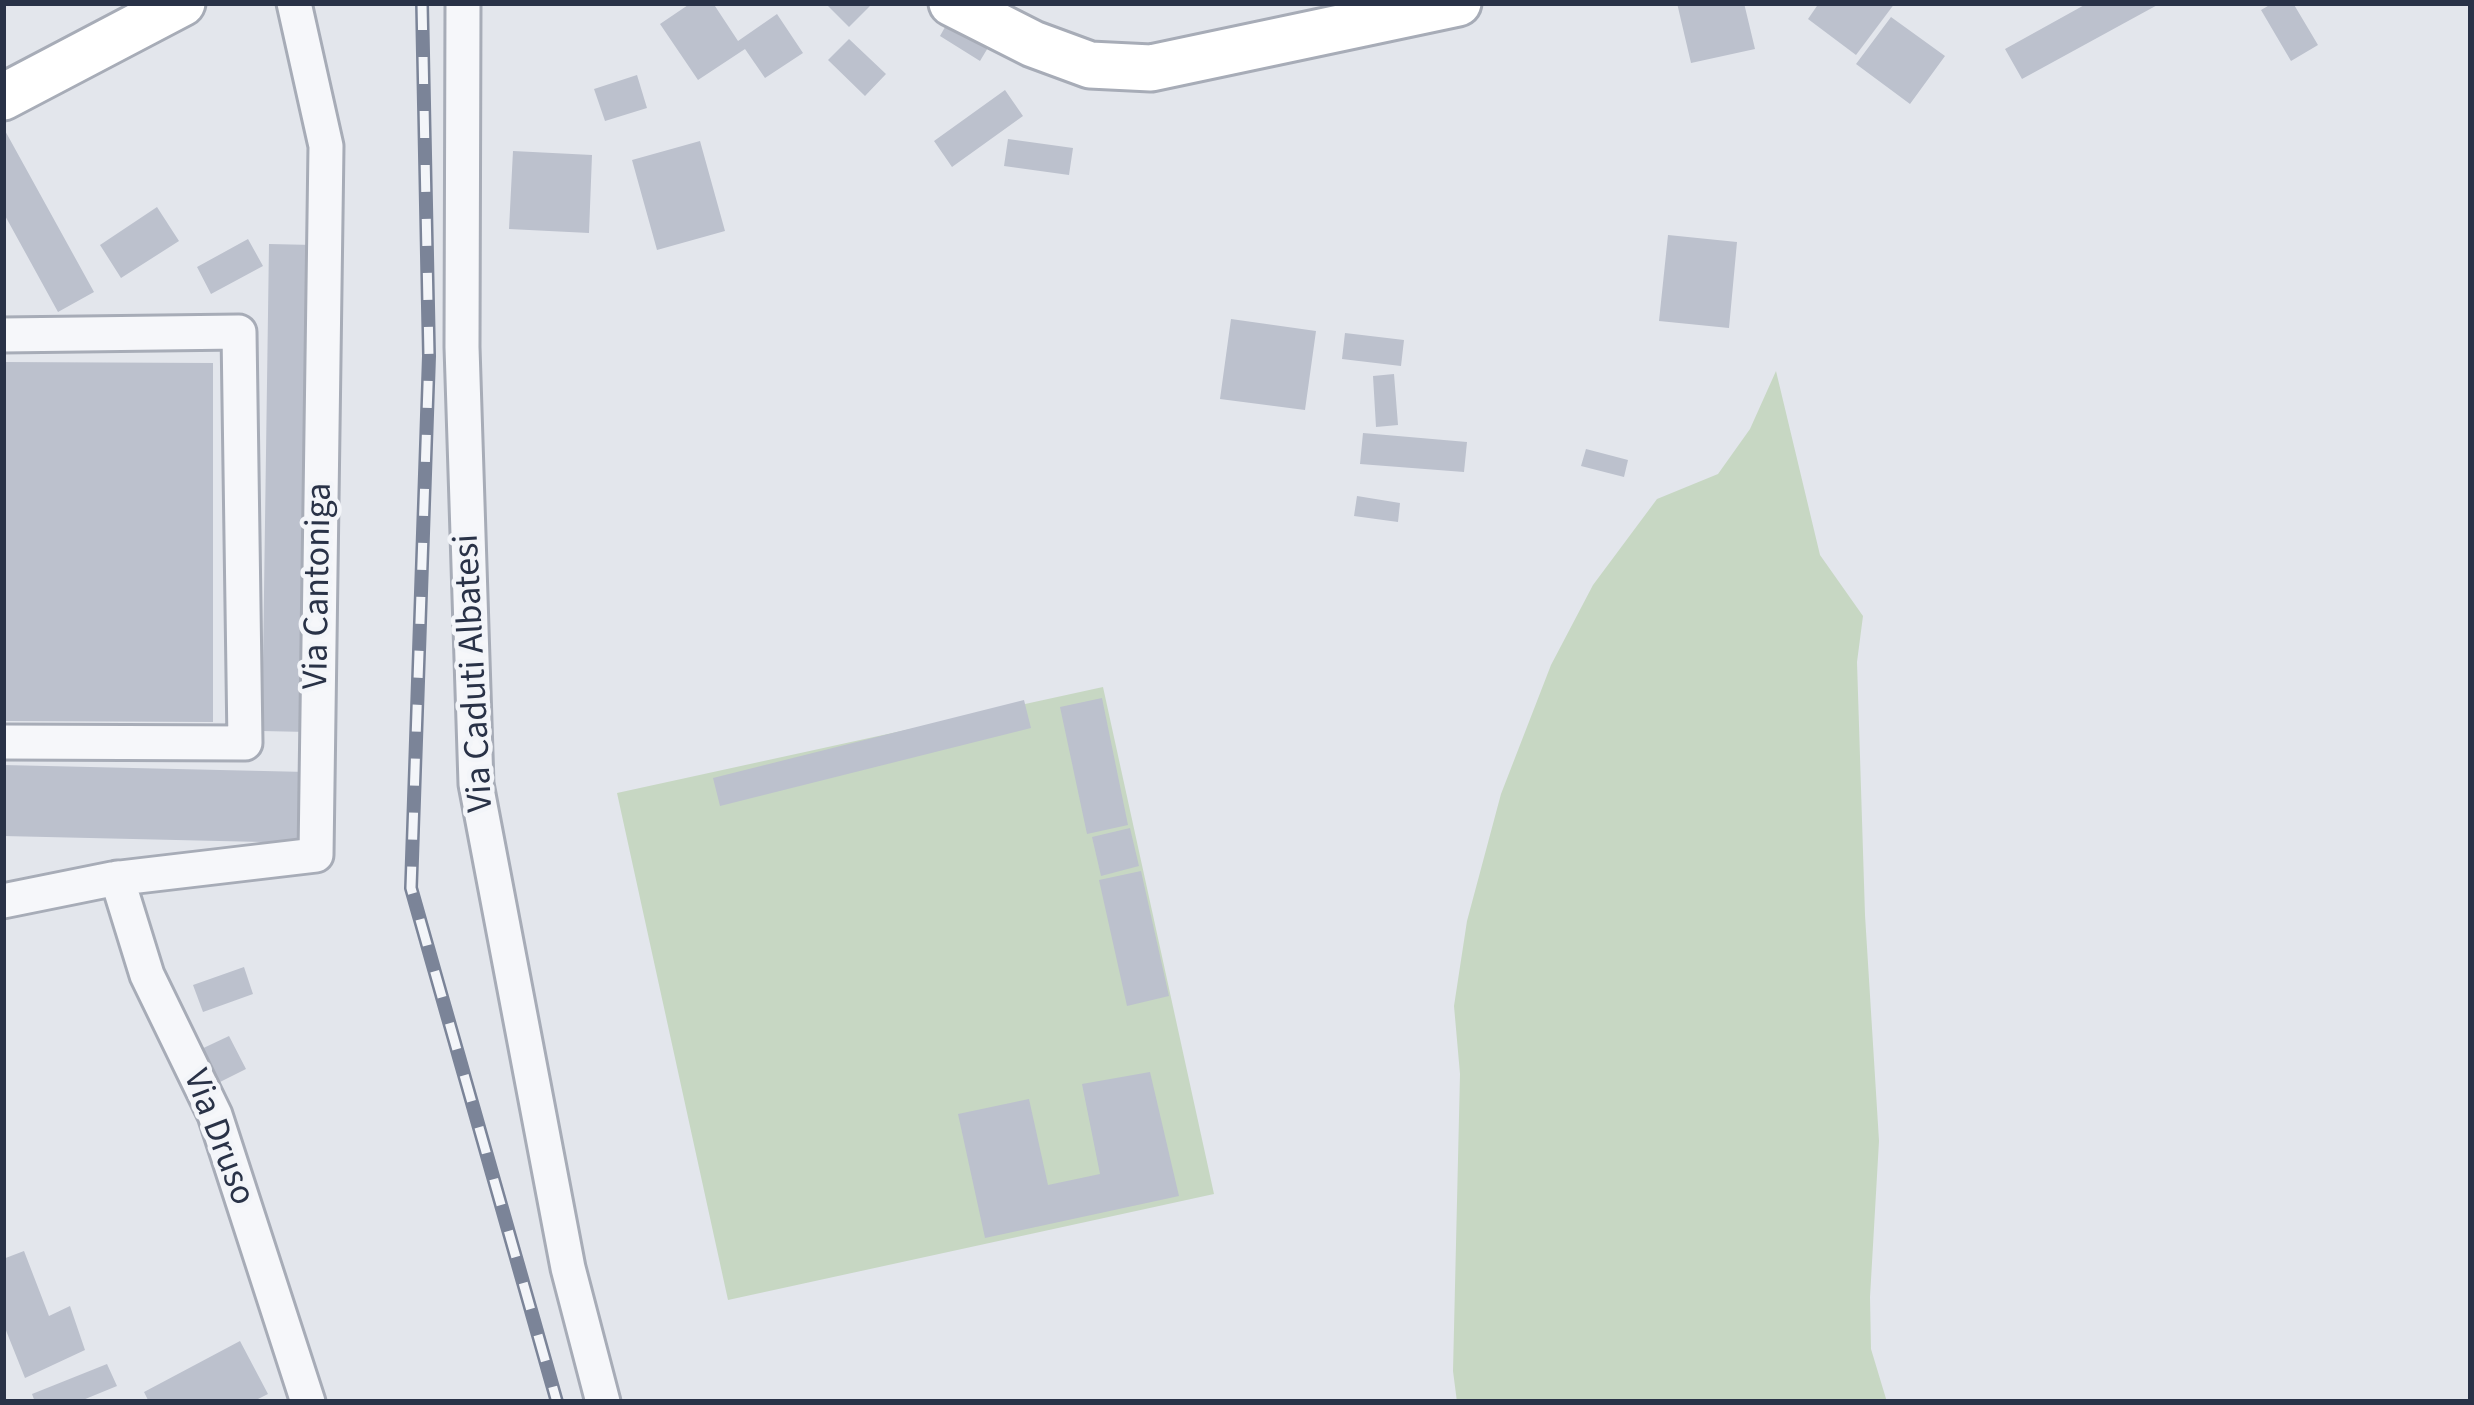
<!DOCTYPE html>
<html>
<head>
<meta charset="utf-8">
<style>
	body { margin:0 }
	#map { position:relative; width:2474px; height:1405px; overflow:hidden; background:#e3e6ec; font-family:"Source Sans 3",sans-serif }
	canvas { display:block }
	.frame { position:absolute; inset:0; border:6px solid #293247; pointer-events:none }
</style>
</head>
<body>
<div id="map">
<canvas width="2474" height="1405"></canvas>
<div class="frame"></div>
</div>
<script>
const ctx = document.querySelector('canvas').getContext('2d');
ctx.lineJoin = 'round';
function fill(path, color) { ctx.fillStyle = color; ctx.fill(path, 'evenodd'); }
function stroke(path, color, width, dash) { ctx.strokeStyle = color; ctx.lineWidth = width; ctx.lineCap = dash ? 'butt' : 'round'; ctx.setLineDash(dash || []); ctx.stroke(path); }
function drawText(font, color, halo, rows, align = 'center') {
  ctx.font = font + ' "Source Sans 3",sans-serif'; ctx.lineWidth = 9; ctx.setLineDash([]); ctx.textBaseline = 'middle'; ctx.strokeStyle = halo; ctx.fillStyle = color; for (const [text, x, y, turn = 0] of rows) {
    ctx.save(); ctx.translate(x, y); ctx.rotate((+turn || 0) * Math.PI / 180); ctx.textAlign = isNaN(turn) ? turn : align; if (halo) ctx.strokeText(text, 0, 0); ctx.fillText(text, 0, 0); ctx.restore();
  }
}
const green = new Path2D(`
	M1776,371L1820,555L1863,616L1857,662L1865,915L1879,1141L1870,1297L1871,1349L1887,1402H1457L1453,1371L1460,1074L1454,1006L1467,921L1501,794L1551,665L1593,585L1657,499L1718,474L1750,429Z
	M1103,687L1214,1194L728,1300L617,793Z`);
const building = new Path2D(`
	M691,3H713L738,41L777,14L803,53L765,78L745,49L698,80L660,24Z
	M825,3H873L849,27Z
	M1677,3H1744L1755,49L1691,63Z
	M1819,3H1895L1856,55L1808,19Z
	M2088,3H2161L2022,79L2005,49Z
	M2273,3H2293L2318,45L2291,61L2261,10Z
	M1891,17L1945,56L1910,104L1856,64Z
	M949,20L989,46L980,61L940,36Z
	M849,39L886,74L865,96L828,60Z
	M637,75L647,108L605,121L594,89Z
	M1005,90L1023,116L952,167L934,141Z
	M3,127L94,292L58,312L3,212Z
	M1008,139L1073,148L1069,175L1004,166Z
	M700,141L725,231L657,250L632,160Z
	M513,151L592,155L589,233L509,229Z
	M157,207L179,241L121,278L100,245Z
	M1668,235L1737,242L1729,328L1659,321Z
	M248,239L263,266L211,294L197,267Z
	M269,244L314,245L308,732L262,731Z
	M1231,319L1316,331L1305,410L1220,399Z
	M1345,333L1404,340L1401,366L1342,359Z
	M3,362L213,363V722L3,721Z
	M1394,374L1398,425L1376,427L1373,376Z
	M1363,433L1467,442L1464,472L1360,464Z
	M1586,449L1628,460L1624,477L1581,466Z
	M1357,496L1400,503L1398,522L1354,516Z
	M1102,698L1128,825L1087,834L1060,707Z
	M1024,700L1031,728L720,806L713,778Z
	M3,765L307,772L306,843L3,836Z
	M1130,828L1139,866L1101,876L1092,837Z
	M1141,871L1169,996L1127,1006L1099,880Z
	M244,967L253,994L203,1012L193,985Z
	M229,1036L246,1069L212,1086L195,1052Z
	M1150,1072L1179,1196L985,1238L958,1114L1029,1099L1048,1185L1100,1174L1082,1084Z
	M24,1251L49,1316L70,1306L85,1350L25,1378L3,1323V1259Z
	M240,1341L268,1394L252,1402H149L144,1392Z
	M107,1364L117,1386L78,1402H35L32,1394Z`);
const street = new Path2D(`
	M463,3L462,347L476,784L568,1268L603,1402
	M3,335L239,332L245,743L3,742
	M117,878L147,975L215,1115L308,1402
	M3,901L112,879L316,855L326,146L294,3`);
const secondary = new Path2D(`
	M952,3L1033,44L1090,65L1151,68L1458,3
	M3,97L182,3`);
const rail = new Path2D(`
	M422,3L429,356L411,888L557,1402`);
const streetNames = [
	["Via Cantoniga",320,586,-89],
	["Via Caduti Albatesi",476,673,-93],
	["Via Druso",217,1138,69]
];
fill(green, '#c7d7c3');
fill(building, '#bcc1cd');
stroke(street, '#a7acb7', 39);
stroke(secondary, '#a7acb7', 51);
stroke(street, '#f6f7fa', 33);
stroke(secondary, '#fff', 45);
stroke(rail, '#7b8498', 14);
stroke(rail, '#f3f5f9', 9, [27]);
drawText('36px', '#293247', '#f3f5f9', streetNames);
</script>
</body>
</html>
